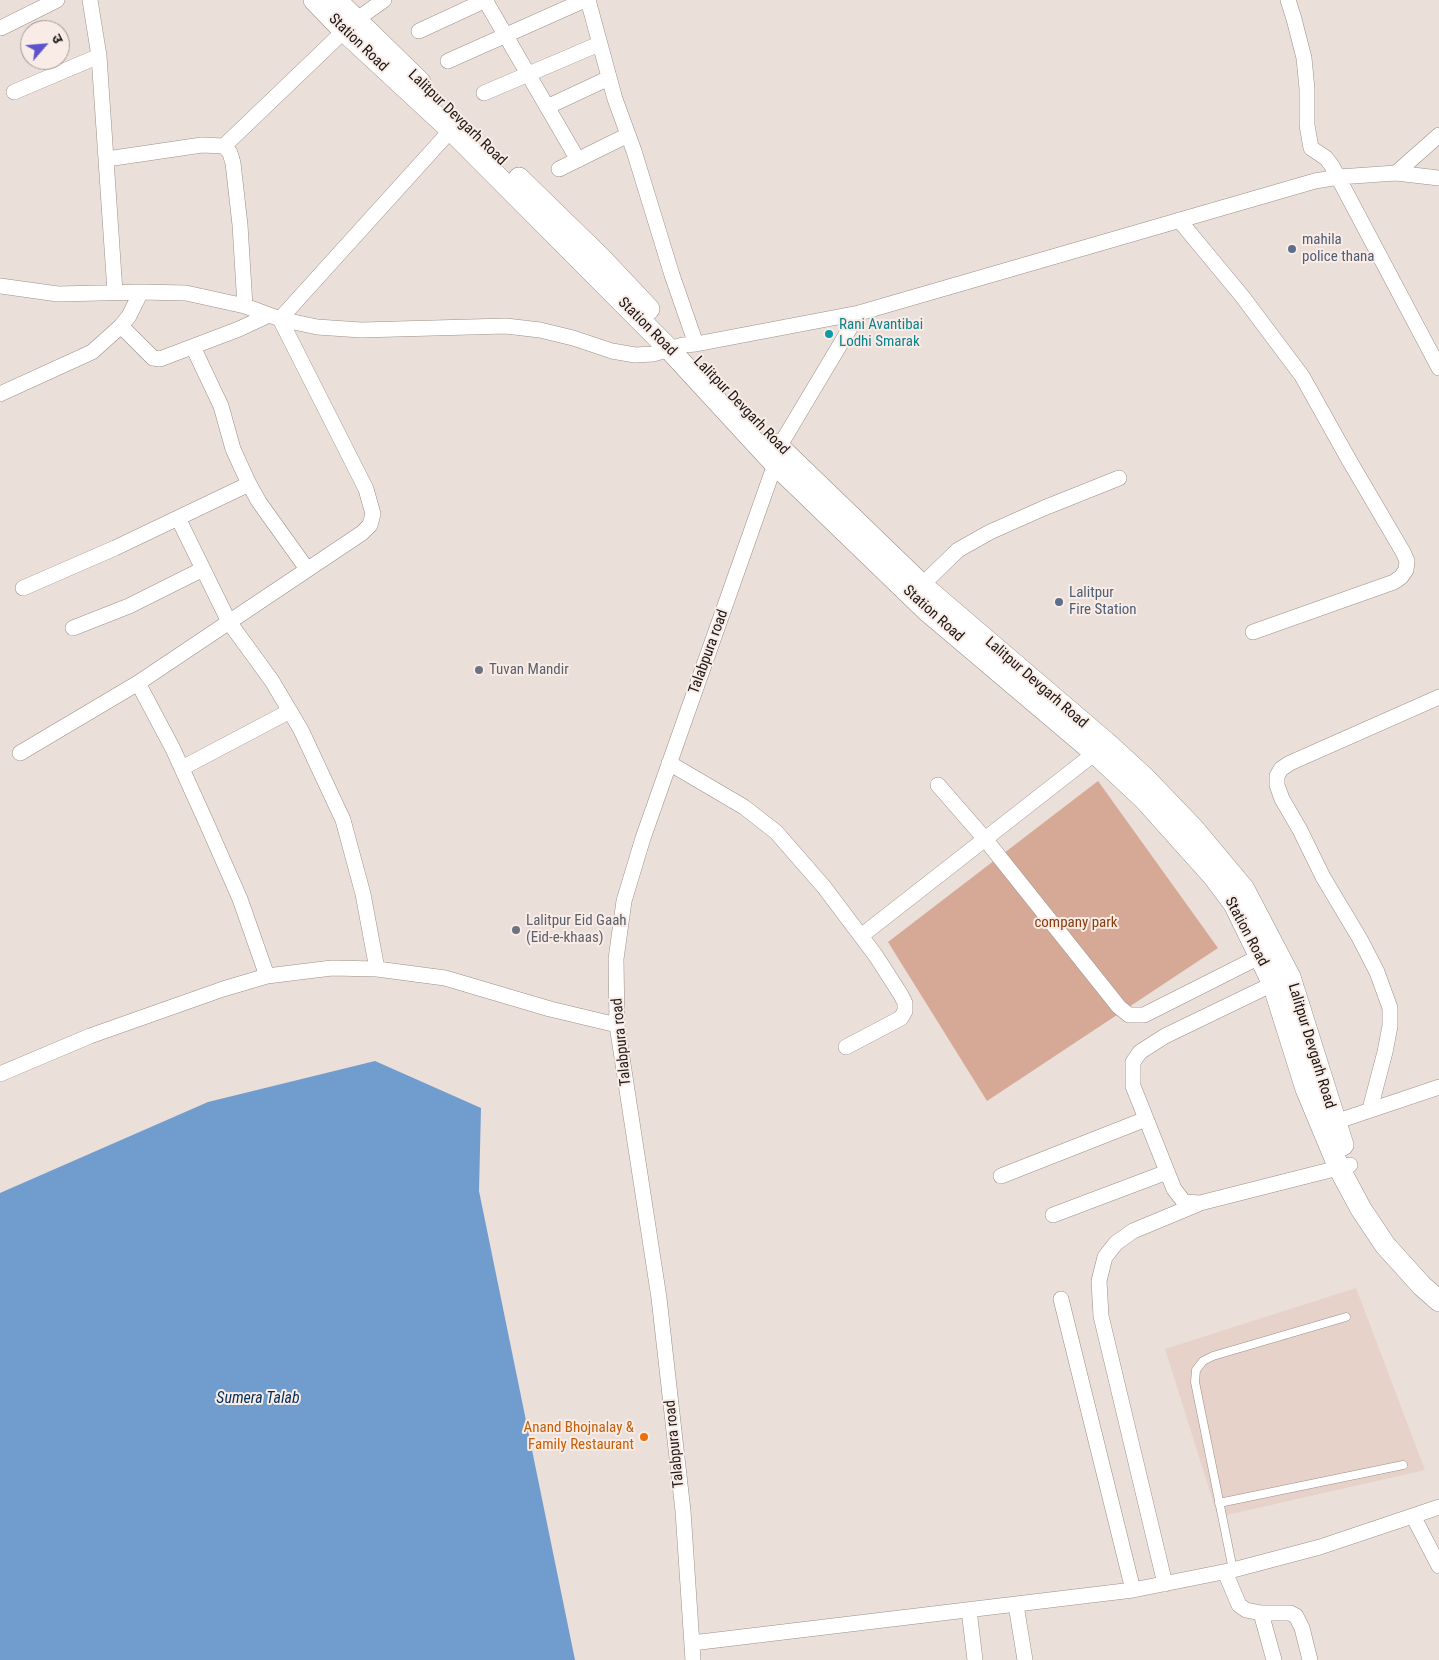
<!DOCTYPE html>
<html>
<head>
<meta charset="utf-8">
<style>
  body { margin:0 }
  #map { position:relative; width:1439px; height:1660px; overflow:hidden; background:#ebdfd9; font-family:"Roboto Condensed","Noto Sans Devanagari",sans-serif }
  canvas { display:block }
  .north { position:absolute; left:20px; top:20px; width:50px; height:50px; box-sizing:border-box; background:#f9ece6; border:1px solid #a19793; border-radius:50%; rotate:63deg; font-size:14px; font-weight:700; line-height:20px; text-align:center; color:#1c1816 }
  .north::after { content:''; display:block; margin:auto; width:18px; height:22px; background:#5e53cb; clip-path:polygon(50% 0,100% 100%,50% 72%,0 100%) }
</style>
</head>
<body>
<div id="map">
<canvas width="1439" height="1660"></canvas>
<div class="north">उ</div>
</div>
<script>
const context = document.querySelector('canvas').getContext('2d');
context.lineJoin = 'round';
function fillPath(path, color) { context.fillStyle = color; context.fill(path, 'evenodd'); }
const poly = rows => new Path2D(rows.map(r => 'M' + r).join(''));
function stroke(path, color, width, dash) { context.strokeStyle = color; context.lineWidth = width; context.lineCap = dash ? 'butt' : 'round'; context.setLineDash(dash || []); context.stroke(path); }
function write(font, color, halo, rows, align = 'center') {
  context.font = font + ' "Roboto Condensed",sans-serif'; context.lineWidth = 4; context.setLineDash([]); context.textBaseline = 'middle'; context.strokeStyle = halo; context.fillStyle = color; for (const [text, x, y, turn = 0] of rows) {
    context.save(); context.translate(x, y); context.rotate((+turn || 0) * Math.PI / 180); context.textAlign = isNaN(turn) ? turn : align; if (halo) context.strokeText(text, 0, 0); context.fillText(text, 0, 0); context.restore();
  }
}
const built = poly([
  [1356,1288,1425,1470,1218,1517,1165,1349]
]);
const green = poly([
  [1098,781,1218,948,987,1101,888,942]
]);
const water = poly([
  [375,1061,481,1108,479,1191,575,1660,0,1660,0,1193,208,1102]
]);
const service = poly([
  [1219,1503,1403,1465],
  [1233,1570,1195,1382,1196,1370,1203,1361,1213,1356,1346,1317]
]);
const minor = poly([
  [90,0,99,56,115,292],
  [485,0,578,160],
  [588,0,615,99,634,151,672,275,696,344],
  [1288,0,1294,19,1304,58,1307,89,1307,125,1311,148,1326,158,1332,166,1439,368],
  [356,20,384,0],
  [1,28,57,0],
  [419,31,486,0],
  [448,61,585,0],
  [14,92,99,56],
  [484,93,599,44],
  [547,107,609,78],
  [224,146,344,31],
  [107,159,202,145,224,146,230,153,233,163,240,225,245,306],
  [559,169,628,135],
  [1396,173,1439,135],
  [1179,220,1242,296,1302,376,1349,460,1403,552,1407,561,1406,570,1401,577,1394,582,1253,632],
  [0,286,58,294,141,292,186,293,245,306,280,319,317,327,361,330,506,326,540,330,573,338,612,351,635,355,653,354,683,345,696,344,859,313,1315,181,1339,177,1396,173,1439,178],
  [121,326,153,358,160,359,239,329,269,315],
  [193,347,221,406,233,449,249,484,259,502,307,569],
  [0,394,92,352,121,326,129,316,141,292],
  [178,518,229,622,272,681,301,730,343,820,363,894,377,969],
  [922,585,958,550,990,532,1044,508,1119,478],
  [23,588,115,548,249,484],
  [73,628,129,606,203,569],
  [138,683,173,749,207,824,240,899,267,976],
  [20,753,138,683,362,533,370,525,373,514,366,489,280,319,451,130],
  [669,763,744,807,776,832,824,887,876,956,901,995,905,1003,905,1011,901,1018,846,1047],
  [182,768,290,711],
  [938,785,985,839,1119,1007,1129,1015,1144,1015,1261,956],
  [861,936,1095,753],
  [1281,980,1165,1036,1140,1052,1133,1062,1133,1086,1174,1189,1184,1202,1200,1203,1350,1165],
  [0,1074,90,1036,223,989,267,976,332,968,377,969,445,978,550,1009,617,1025],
  [1370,1109,1385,1052,1390,1026,1390,1008,1377,972,1360,939,1323,877,1300,830,1282,799,1277,785,1277,776,1281,769,1290,763,1439,697],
  [1335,1122,1439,1087],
  [1001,1176,1146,1119],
  [1053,1215,1167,1172],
  [1061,1299,1133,1590],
  [1413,1516,1439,1566],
  [1225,1572,1239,1605,1246,1610,1261,1613,1290,1613,1296,1616,1302,1628,1310,1660],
  [1165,1584,1101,1316,1099,1281,1105,1257,1116,1243,1133,1231,1198,1204],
  [1016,1605,1025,1660],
  [969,1610,975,1660],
  [1261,1613,1274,1660],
  [692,1643,1133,1590,1233,1570,1320,1547,1439,1507],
  [693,1660,683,1511,659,1298,617,1025,616,959,624,901,643,838,775,464,779,447,859,313]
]);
const secondary = poly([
  [314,0,344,31,451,130,670,350,775,464,926,610,1095,753,1144,799,1213,876,1234,904,1273,984,1306,1089,1339,1168,1361,1209,1385,1245,1422,1286,1439,1301],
  [336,0,420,82],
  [519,178,601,258,649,309],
  [776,444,922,585,1108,744,1145,778,1193,828,1244,889,1290,977,1343,1145]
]);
const markers = [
  [1292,249,5,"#5c6f8a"],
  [829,334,5,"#0f9aa8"],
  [1059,602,5,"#5c6f8a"],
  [479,670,5,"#6b7280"],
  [516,930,5,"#6b7280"],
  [644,1437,5,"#e8710a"]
];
const streetNames = [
  ["Station Road",358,43,44],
  ["Lalitpur Devgarh Road",457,118,44],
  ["Station Road",647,327,45],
  ["Lalitpur Devgarh Road",741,406,46],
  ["Station Road",933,614,42],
  ["Talabpura road",709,652,-70],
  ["Lalitpur Devgarh Road",1036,683,41],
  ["Station Road",1246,932,62],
  ["Talabpura road",622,1042,-96],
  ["Lalitpur Devgarh Road",1311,1046,73],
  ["Talabpura road",675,1444,-96]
];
const serviceNames = [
  ["mahila",1302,240],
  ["police thana",1302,257],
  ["Lalitpur",1069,593],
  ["Fire Station",1069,610]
];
const cultureNames = [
  ["Rani Avantibai",839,325],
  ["Lodhi Smarak",839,342]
];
const worshipNames = [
  ["Tuvan Mandir",489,670],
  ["Lalitpur Eid Gaah",526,921],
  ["(Eid-e-khaas)",526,938]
];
const parkNames = [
  ["company park",1076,923]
];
const foodNames = [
  ["Anand Bhojnalay &",634,1428],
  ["Family Restaurant",634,1445]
];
const waterNames = [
  ["Sumera Talab",258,1399]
];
fillPath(built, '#e6d2c9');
fillPath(green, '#d5a995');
fillPath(water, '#719cce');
stroke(service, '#9b908a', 9);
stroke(minor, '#9b908a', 16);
stroke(secondary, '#9b908a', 22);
stroke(service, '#fff', 8);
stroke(minor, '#fff', 15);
stroke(secondary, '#fff', 21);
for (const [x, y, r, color] of markers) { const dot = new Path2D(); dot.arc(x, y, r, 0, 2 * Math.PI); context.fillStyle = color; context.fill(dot); stroke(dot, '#f9ece6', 2); }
write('15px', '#1c1816', '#f9ece6', streetNames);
write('15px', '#4e5e75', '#f9ece6', serviceNames, 'left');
write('15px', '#0d838f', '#f9ece6', cultureNames, 'left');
write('15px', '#5b616d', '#f9ece6', worshipNames, 'left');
write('15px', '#893d10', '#f9ece6', parkNames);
write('15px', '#c56008', '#f9ece6', foodNames, 'right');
write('italic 16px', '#002e5b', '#f9ece6', waterNames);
</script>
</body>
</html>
